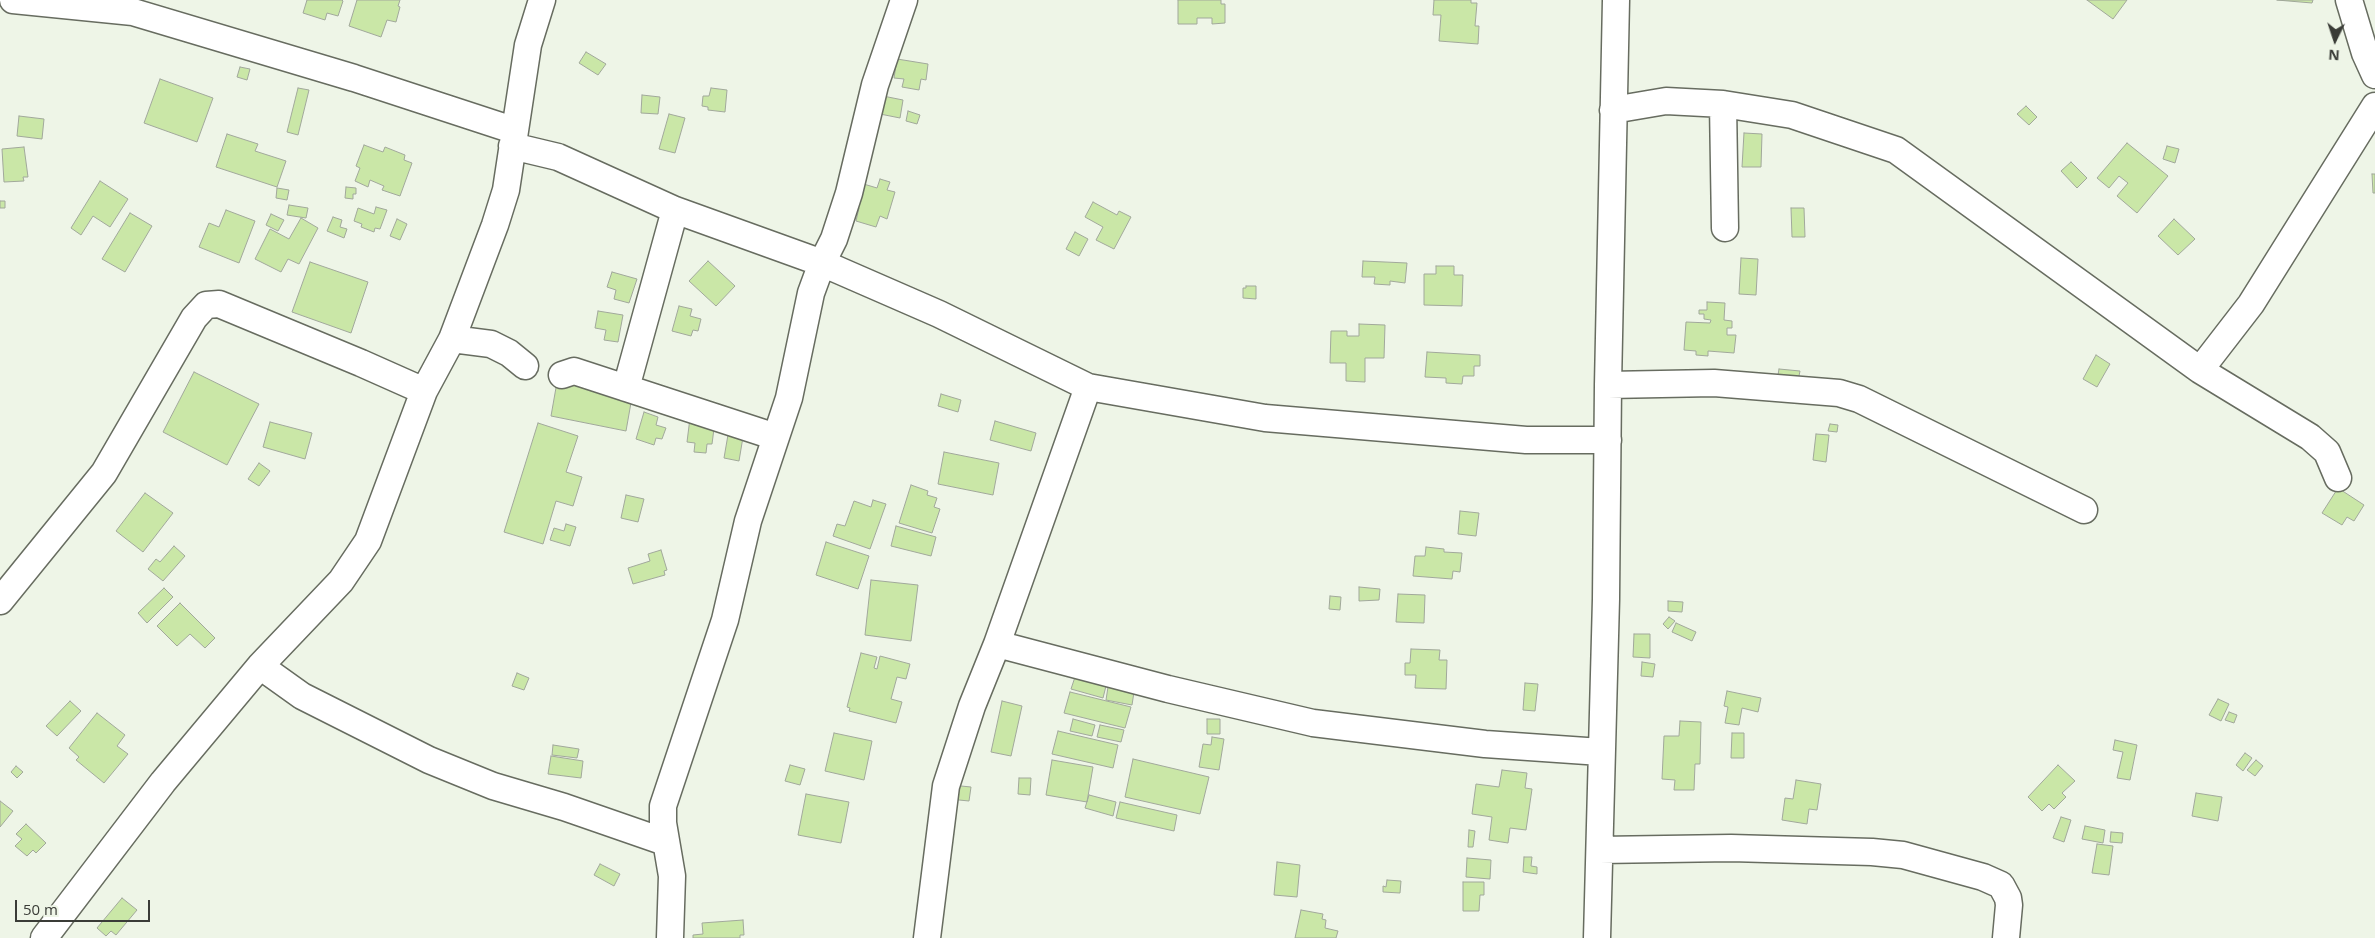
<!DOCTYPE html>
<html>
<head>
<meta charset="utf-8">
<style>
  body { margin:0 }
  #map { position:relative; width:2375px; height:938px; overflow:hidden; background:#eef5e7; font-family:"Open Sans",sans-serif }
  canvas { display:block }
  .north { position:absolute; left:2310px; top:15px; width:50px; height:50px; -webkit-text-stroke:4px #eef5e7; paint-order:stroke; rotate:184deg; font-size:14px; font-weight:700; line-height:20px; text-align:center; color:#3a3c37 }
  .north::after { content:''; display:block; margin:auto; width:18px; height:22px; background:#3a3c37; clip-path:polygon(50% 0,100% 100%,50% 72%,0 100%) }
  .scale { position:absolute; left:15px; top:900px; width:135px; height:22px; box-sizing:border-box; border:2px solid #3a3c37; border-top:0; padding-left:6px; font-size:15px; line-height:18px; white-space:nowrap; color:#3a3c37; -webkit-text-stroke:4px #eef5e7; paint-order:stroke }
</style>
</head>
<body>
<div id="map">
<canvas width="2375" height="938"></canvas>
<div class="north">N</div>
<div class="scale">50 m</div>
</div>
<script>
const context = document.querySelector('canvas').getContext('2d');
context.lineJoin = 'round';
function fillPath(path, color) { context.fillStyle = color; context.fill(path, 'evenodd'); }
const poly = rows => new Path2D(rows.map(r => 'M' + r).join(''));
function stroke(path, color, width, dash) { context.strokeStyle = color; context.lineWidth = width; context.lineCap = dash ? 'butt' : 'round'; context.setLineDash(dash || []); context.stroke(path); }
const building = poly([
  [307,0,342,0,343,1,338,16,327,13,325,20,303,13,307,0],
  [357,0,400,0,398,6,400,7,396,22,387,20,381,37,349,26,357,0],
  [1178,0,1221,0,1221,4,1225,4,1225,23,1212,24,1212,18,1197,18,1197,24,1178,24,1178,0],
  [1434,0,1471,0,1471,3,1477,3,1475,26,1479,26,1478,44,1439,41,1441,15,1433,15,1434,0],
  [2087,0,2127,0,2113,19,2087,0],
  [2277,0,2313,0,2312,3,2277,0],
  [586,52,606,64,598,75,579,63,586,52],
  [897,59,928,64,926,80,921,79,919,90,902,87,904,79,894,78,897,59],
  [240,67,250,69,247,80,237,77,240,67],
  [160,79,213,98,197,142,144,123,160,79],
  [298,88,309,90,298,135,287,132,298,88],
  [711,88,727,90,725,112,708,110,708,107,702,106,703,96,709,96,711,88],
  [642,95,660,97,658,114,641,113,642,95],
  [878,95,903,100,900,118,875,113,878,95],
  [2026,106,2037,117,2029,125,2017,114,2026,106],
  [908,111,920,115,917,124,906,121,908,111],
  [669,114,685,118,675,153,659,149,669,114],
  [19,116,44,119,42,139,17,136,19,116],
  [1744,133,1762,134,1761,167,1742,167,1744,133],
  [227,134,258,144,255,151,286,161,277,187,216,167,227,134],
  [2127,143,2168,176,2137,213,2117,196,2128,183,2119,176,2109,188,2097,178,2127,143],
  [364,145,383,152,385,147,405,155,404,160,412,163,400,196,382,190,384,186,370,180,368,187,355,181,360,168,356,166,364,145],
  [2167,146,2179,149,2175,163,2163,159,2167,146],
  [24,147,28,177,23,177,24,181,4,182,2,149,24,147],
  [2071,162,2087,178,2077,188,2061,171,2071,162],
  [2372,174,2375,174,2375,193,2373,193,2372,174],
  [880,179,890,182,887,190,895,192,887,219,880,216,876,227,856,221,859,208,850,205,857,182,877,188,880,179],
  [100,181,128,199,110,227,93,216,81,235,71,228,100,181],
  [346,187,356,188,356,194,353,194,353,199,345,198,346,187],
  [277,188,289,190,287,200,276,198,277,188],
  [0,201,5,201,5,208,0,208,0,201],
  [1093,202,1117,215,1119,211,1131,217,1114,249,1096,240,1103,227,1085,217,1093,202],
  [289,205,308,208,306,218,287,215,289,205],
  [376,207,387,210,380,229,375,228,374,232,361,227,362,224,354,221,358,208,374,214,376,207],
  [1791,208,1804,208,1805,237,1792,237,1791,208],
  [226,210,255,221,239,263,199,247,209,223,219,227,226,210],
  [130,213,152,226,125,272,102,259,130,213],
  [271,214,284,220,278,231,266,225,271,214],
  [333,217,342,220,340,227,347,229,344,238,327,231,333,217],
  [301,218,318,228,299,264,288,259,281,272,255,259,270,229,289,239,301,218],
  [397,219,407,224,400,240,390,236,397,219],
  [2174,219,2195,239,2178,255,2158,236,2174,219],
  [1075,232,1088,239,1079,256,1066,249,1075,232],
  [1741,258,1758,259,1756,295,1739,294,1741,258],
  [708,261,735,286,716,306,689,281,708,261],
  [1363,261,1407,263,1405,283,1390,281,1390,285,1374,284,1375,277,1362,277,1363,261],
  [310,262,368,282,351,333,292,312,310,262],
  [1436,266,1454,266,1454,275,1463,275,1462,306,1424,305,1424,274,1436,274,1436,266],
  [612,272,637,279,629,303,614,299,616,290,607,287,612,272],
  [1246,286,1256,286,1256,299,1243,298,1243,288,1246,288,1246,286],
  [1707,302,1725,303,1724,320,1732,321,1732,328,1727,328,1727,335,1736,335,1734,353,1708,351,1708,356,1696,355,1696,351,1684,350,1686,322,1710,323,1711,320,1704,319,1704,314,1699,314,1699,310,1707,310,1707,302],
  [679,306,692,309,690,316,701,319,698,331,693,330,691,336,672,331,679,306],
  [598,311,623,315,618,342,604,340,606,330,595,328,598,311],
  [1359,324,1385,325,1384,358,1365,358,1365,382,1346,381,1346,363,1330,363,1331,331,1347,331,1347,336,1359,336,1359,324],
  [1427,352,1480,355,1480,366,1474,366,1474,376,1463,376,1462,384,1446,383,1446,378,1425,377,1427,352],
  [2096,355,2110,364,2097,387,2083,379,2096,355],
  [1779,369,1800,371,1798,381,1778,375,1779,369],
  [194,372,259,404,227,465,163,432,194,372],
  [557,382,632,397,626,431,551,416,557,382],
  [941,394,961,400,958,412,938,406,941,394],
  [644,412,658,417,656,425,666,428,662,439,656,438,654,445,636,439,644,412],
  [690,418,715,421,712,444,707,444,706,453,694,452,695,443,687,442,690,418],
  [995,421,1036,433,1031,451,990,440,995,421],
  [270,422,312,433,305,459,263,447,270,422],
  [538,423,578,436,566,472,582,477,573,506,556,501,543,544,504,532,538,423],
  [1830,424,1838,425,1837,432,1828,431,1830,424],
  [729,429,744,431,739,461,724,458,729,429],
  [1816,434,1829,435,1826,462,1813,460,1816,434],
  [944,452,999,463,993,495,938,484,944,452],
  [259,463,270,471,259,486,248,479,259,463],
  [911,485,928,491,927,495,937,498,934,507,940,509,932,533,899,523,911,485],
  [2338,488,2364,505,2354,521,2347,517,2342,525,2322,513,2338,488],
  [145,493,173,513,143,552,116,531,145,493],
  [626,495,644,499,638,522,621,518,626,495],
  [873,500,886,504,870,549,833,536,837,524,845,526,854,501,871,507,873,500],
  [1460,511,1479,513,1476,536,1458,534,1460,511],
  [566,524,576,527,570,546,550,540,554,528,564,531,566,524],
  [896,526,936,537,931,556,891,546,896,526],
  [826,542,869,556,858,589,816,575,826,542],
  [174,546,185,556,163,581,148,569,156,559,160,562,174,546],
  [1426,547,1444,549,1444,552,1462,553,1460,572,1453,571,1452,579,1413,576,1415,556,1425,556,1426,547],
  [661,550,667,570,664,571,665,575,633,584,628,568,650,561,648,554,661,550],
  [871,580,918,585,911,641,865,635,871,580],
  [1359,587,1380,589,1379,600,1359,601,1359,587],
  [164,588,173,597,147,623,138,613,164,588],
  [1398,594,1425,595,1424,623,1396,622,1398,594],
  [1330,596,1341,597,1340,610,1329,609,1330,596],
  [1668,601,1683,602,1682,612,1668,611,1668,601],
  [180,603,215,638,205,648,190,634,177,646,157,626,180,603],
  [1669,617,1675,621,1668,629,1663,624,1669,617],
  [1676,623,1696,632,1692,641,1672,632,1676,623],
  [1634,634,1650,634,1650,658,1633,657,1634,634],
  [1411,649,1440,650,1439,660,1447,660,1446,689,1415,688,1416,675,1405,675,1405,663,1410,663,1411,649],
  [861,653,877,657,874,668,877,669,880,656,910,664,906,679,897,677,891,699,902,702,896,723,849,711,850,708,847,707,861,653],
  [1642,662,1655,664,1653,677,1641,676,1642,662],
  [517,673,529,678,524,690,512,686,517,673],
  [1075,677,1106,686,1103,698,1071,689,1075,677],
  [1525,683,1538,684,1535,711,1523,710,1525,683],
  [1108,687,1134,692,1132,705,1106,700,1108,687],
  [1727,691,1761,698,1758,712,1742,708,1739,725,1725,723,1728,707,1724,706,1727,691],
  [1070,692,1131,707,1125,728,1064,713,1070,692],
  [2218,699,2229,704,2221,721,2209,715,2218,699],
  [70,701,81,711,57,736,46,726,70,701],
  [1002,701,1022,706,1011,756,991,752,1002,701],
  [2229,712,2237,715,2234,723,2225,720,2229,712],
  [97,713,125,735,117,746,128,754,104,783,76,760,79,757,69,748,97,713],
  [1073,719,1095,725,1092,736,1070,731,1073,719],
  [1207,719,1220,719,1220,734,1207,734,1207,719],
  [1680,721,1701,722,1700,764,1695,764,1694,790,1674,790,1675,780,1662,779,1664,736,1679,736,1680,721],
  [1100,725,1124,730,1121,742,1097,737,1100,725],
  [1058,731,1118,745,1113,768,1052,754,1058,731],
  [834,733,872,741,864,780,825,771,834,733],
  [1732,733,1744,733,1744,758,1731,758,1732,733],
  [1212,737,1224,739,1219,770,1199,767,1203,744,1211,745,1212,737],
  [2115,740,2137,745,2130,780,2117,778,2123,752,2113,750,2115,740],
  [553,745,579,749,577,758,552,755,553,745],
  [2245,753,2252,758,2243,771,2236,765,2245,753],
  [551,756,583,761,581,778,548,774,551,756],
  [1133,759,1209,777,1200,814,1125,797,1133,759],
  [1052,760,1093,767,1087,802,1046,795,1052,760],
  [2256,760,2263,766,2255,776,2247,770,2256,760],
  [790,765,805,769,800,785,785,781,790,765],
  [2058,765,2075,781,2062,793,2066,797,2054,809,2049,804,2042,811,2028,797,2058,765],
  [16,766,23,772,17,778,11,772,16,766],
  [1502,770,1527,773,1525,788,1532,789,1526,830,1510,828,1508,843,1489,840,1492,817,1472,814,1476,784,1499,787,1502,770],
  [1019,778,1031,778,1030,795,1018,794,1019,778],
  [1796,780,1821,784,1817,810,1809,809,1807,824,1782,820,1785,798,1793,799,1796,780],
  [951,785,971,787,969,801,949,799,951,785],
  [2196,793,2222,797,2218,821,2192,816,2196,793],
  [806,794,849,802,841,843,798,835,806,794],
  [1089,795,1116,802,1113,816,1085,808,1089,795],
  [0,801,13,811,0,827,0,801],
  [1120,802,1177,815,1174,831,1116,818,1120,802],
  [2061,817,2071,820,2064,842,2053,838,2061,817],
  [26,824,46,843,36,853,33,850,27,856,15,846,22,839,16,834,26,824],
  [2085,826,2105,830,2103,843,2082,839,2085,826],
  [1469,830,1475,831,1473,847,1468,847,1469,830],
  [2111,832,2123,833,2122,843,2110,842,2111,832],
  [2097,844,2113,846,2109,875,2092,873,2097,844],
  [1524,857,1532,857,1531,866,1537,867,1537,874,1523,872,1524,857],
  [1467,858,1491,860,1490,879,1466,877,1467,858],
  [1277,862,1300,865,1297,897,1274,895,1277,862],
  [600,864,620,874,614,886,594,875,600,864],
  [1387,880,1401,881,1400,893,1383,892,1383,886,1386,887,1387,880],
  [1463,882,1484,882,1484,895,1480,895,1479,911,1463,911,1463,882],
  [122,898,137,910,116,935,111,931,106,936,97,928,122,898],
  [1301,910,1323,914,1322,919,1326,920,1325,928,1338,931,1336,938,1295,938,1301,910],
  [743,920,744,935,740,935,740,938,693,938,693,935,703,934,702,923,743,920]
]);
const minor = poly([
  [13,0,133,12,354,78,513,130],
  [2349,0,2365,53,2375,75],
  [1723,104,1725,228],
  [1613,110,1666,101,1723,104,1792,115,1896,150,2200,370,2310,437,2327,452,2338,478],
  [512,146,558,157,675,210,822,263,939,314,1088,387,1265,418,1526,440,1608,440],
  [452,339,491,344,509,353,525,366],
  [2200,370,2251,304,2375,106],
  [562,375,574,371,776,437],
  [1608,385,1714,383,1839,393,1859,399,2084,510],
  [626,388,675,210],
  [0,601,104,473,194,318,206,305,219,304,361,363,424,391],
  [997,644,1168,689,1313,723,1485,744,1601,752],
  [260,666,302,696,429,760,493,786,564,807,665,842],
  [1600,850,1731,848,1872,852,1903,855,1983,877,2001,885,2008,898,2009,905,2006,938],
  [44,938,163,782,260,666,341,581,368,541,424,391,452,339,495,225,506,190,528,45,542,0],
  [670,938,672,876,663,823,663,806,725,620,748,521,789,398,811,293,822,263,834,239,849,193,875,85,904,0],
  [927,938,946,786,972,706,997,644,1088,387],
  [1597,938,1606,599,1608,385,1616,0]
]);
fillPath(building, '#cae7a7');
stroke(building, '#a1a89b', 1);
stroke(minor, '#676c60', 29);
stroke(minor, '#fff', 26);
</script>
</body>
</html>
